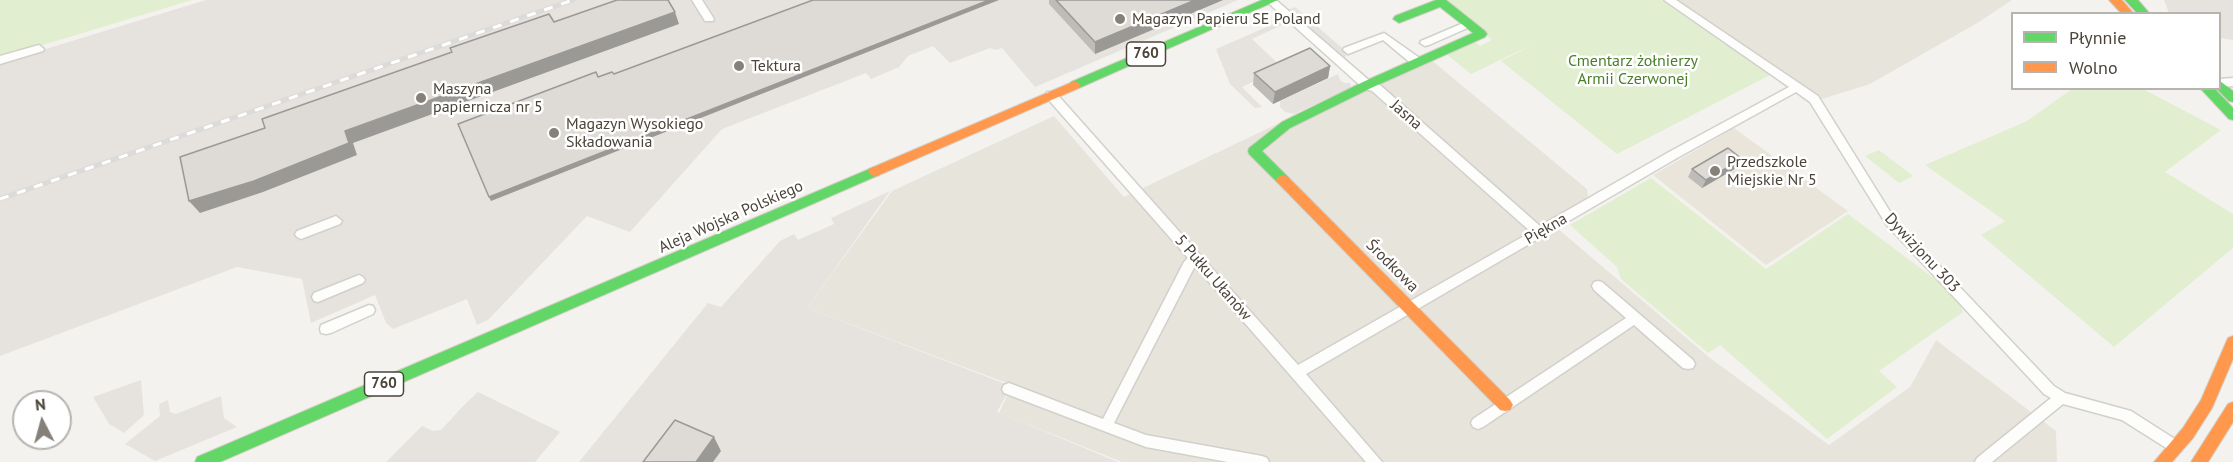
<!DOCTYPE html>
<html>
<head>
<meta charset="utf-8">
<style>
  body { margin:0 }
  #map { position:relative; width:2233px; height:462px; overflow:hidden; background:#f4f2ee; font-family:"PT Sans",sans-serif }
  canvas { display:block }
  .legend { position:absolute; left:2011px; top:12px; width:210px; height:78px; box-sizing:border-box; background:#fff; border:2px solid #b7b4b0; margin:0; padding:8px 10px; list-style:none; font-size:18px; color:#4b4439 }
  .legend li { display:flex; align-items:center; gap:12px; height:30px }
  .legend b { width:30px; border:2px solid #b7b4b0 }
  .north { position:absolute; left:12px; top:390px; width:60px; height:60px; box-sizing:border-box; background:#fff; border:2px solid #b7b4b0; border-radius:50%; rotate:354deg; font-size:16px; font-weight:700; line-height:24px; text-align:center; color:#4b4439 }
  .north::after { content:''; display:block; margin:auto; width:21px; height:27px; background:#868178; clip-path:polygon(50% 0,100% 100%,50% 72%,0 100%) }
</style>
</head>
<body>
<div id="map">
<canvas width="2233" height="462"></canvas>
<ul class="legend">
<li><b style="height:8px;background:#63d668"></b>Płynnie</li>
<li><b style="height:8px;background:#ff974d"></b>Wolno</li>
</ul>
<div class="north">N</div>
</div>
<script>
const context = document.querySelector('canvas').getContext('2d');
context.lineJoin = 'round';
function fillPath(path, color) { context.fillStyle = color; context.fill(path, 'evenodd'); }
const poly = rows => new Path2D(rows.map(r => 'M' + r).join(''));
function stroke(path, color, width, dash) { context.strokeStyle = color; context.lineWidth = width; context.lineCap = dash ? 'butt' : 'round'; context.setLineDash(dash || []); context.stroke(path); }
function write(font, color, halo, rows, align = 'center') {
  context.font = font + ' "PT Sans",sans-serif'; context.lineWidth = 5; context.setLineDash([]); context.textBaseline = 'middle'; context.strokeStyle = halo; context.fillStyle = color; for (const [text, x, y, turn = 0] of rows) {
    context.save(); context.translate(x, y); context.rotate((+turn || 0) * Math.PI / 180); context.textAlign = isNaN(turn) ? turn : align; if (halo) context.strokeText(text, 0, 0); context.fillText(text, 0, 0); context.restore();
  }
}
const residential = poly([
  [1675,0,2012,0,1979,22,1870,84,1822,99],
  [1424,54,1587,189,1588,199,1550,222,1710,358,1829,445,1910,387,1936,340,2056,431,2057,462,1122,462,999,413,1012,385,807,308,892,191,1054,116,1124,197]
]);
const industrial = poly([
  [206,0,1238,0,1035,87,1002,48,996,50,990,48,950,63,933,46,908,56,899,67,871,79,866,73,722,129,630,232,587,216,488,320,477,325,467,299,393,329,386,323,375,295,311,323,302,279,237,267,0,356,0,63],
  [890,191,807,308,1011,386,997,412,1118,462,579,462,708,303,721,307,780,241,794,234,798,240,834,224,831,218]
]);
const education = poly([
  [1734,128,1848,211,1766,265,1653,175]
]);
const green = poly([
  [0,0,192,0,0,58],
  [1443,0,1661,0,1770,75,1617,154,1501,61,1540,41,1471,74,1445,53,1473,40,1480,46,1492,40],
  [2072,89,2143,89,2221,130,2165,172,2233,214,2233,248,2114,347,1981,235,2005,221,1925,165,2027,121],
  [1879,150,1913,176,1899,183,1865,156],
  [1651,178,1766,269,1848,214,1955,294,1963,312,1879,371,1897,387,1827,439,1720,345,1708,353,1621,279,1617,267,1570,225]
]);
const parking = poly([
  [2164,0,2233,0,2233,40,2220,38,2220,14,2169,13],
  [1295,7,1348,53,1343,61,1285,11],
  [1278,22,1282,25,1252,39,1283,68,1242,87,1262,107,1255,108,1230,84,1216,49],
  [1338,74,1340,80,1344,83,1351,83,1350,88,1294,114,1285,112,1280,107,1280,101],
  [141,380,144,415,124,433,109,424,93,397],
  [478,392,560,432,535,462,386,462,422,426,433,431,441,430,466,403],
  [221,396,224,418,237,427,155,461,125,444,160,416,159,404,168,400,170,412,176,414]
]);
const street = poly([
  [692,0,702,0,714,19,713,21,705,21,692,0],
  [1265,0,1276,0,1371,82,1380,85,1540,226,1669,152,1789,87,1664,0,1676,0,1818,96,1894,218,2054,386,2065,393,2131,411,2181,443,2183,447,2181,451,2176,453,2171,451,2122,420,2063,404,1992,462,1975,462,1977,458,2051,398,2044,394,1886,224,1810,102,1796,92,1677,158,1306,374,1382,462,1366,462,1195,266,1114,423,1146,435,1262,456,1267,458,1269,462,1228,462,1146,447,1004,393,1002,389,1004,385,1009,383,1103,419,1184,262,1188,258,1047,98,1046,95,1047,92,1055,92,1298,365,1531,232,1372,91,1363,88,1265,0],
  [1468,21,1473,24,1472,26,1429,45,1425,46,1420,43,1421,41,1468,21],
  [1384,33,1421,59,1422,62,1421,65,1413,65,1383,40,1348,54,1343,50,1344,48,1384,33],
  [39,45,44,49,43,51,0,64,0,56,39,45],
  [2233,78,2233,86,2220,87,2220,79,2233,78],
  [336,216,342,221,340,224,301,239,297,237,295,234,297,231,336,216],
  [359,275,363,277,365,280,363,283,318,302,314,301,312,297,314,293,359,275],
  [1598,281,1602,282,1693,360,1695,364,1693,368,1688,369,1683,368,1634,325,1483,427,1478,429,1473,427,1471,423,1473,419,1626,318,1594,290,1592,286,1594,282,1598,281],
  [369,305,373,306,375,310,373,314,331,333,326,334,321,333,320,329,321,325,369,305]
]);
const fast = poly([
  [1262,0,1278,0,1079,88,1071,88,1069,85,1071,82,1262,0],
  [1436,0,1446,0,1485,31,1487,34,1485,37,1371,88,1290,128,1262,151,1288,177,1290,180,1288,183,1278,183,1249,154,1248,151,1249,148,1282,122,1363,82,1473,33,1440,7,1399,23,1393,19,1395,16,1436,0],
  [2125,0,2138,0,2150,14,2138,14,2125,0],
  [2220,81,2233,91,2233,102,2229,101,2216,88,2220,88,2220,81],
  [2200,88,2214,88,2233,108,2233,120,2229,119,2200,88],
  [874,167,879,169,880,172,879,175,220,462,195,462,197,457,874,167]
]);
const slow = poly([
  [2109,0,2122,0,2134,14,2122,14,2109,0],
  [1075,81,1081,85,1079,88,879,175,874,177,868,172,869,169,1075,81],
  [1283,175,1288,177,1510,400,1513,405,1510,410,1505,411,1500,410,1278,183,1276,180,1278,177,1283,175],
  [2233,336,2233,359,2212,408,2193,438,2172,462,2154,462,2183,428,2201,400,2228,338,2233,336],
  [2233,402,2233,422,2208,462,2191,462,2228,404,2233,402]
]);
const rail = poly([
  [0,199,573,0]
]);
const wall = poly([
  [1049,0,1223,0,1095,54,1049,4],
  [1330,66,1328,78,1273,104,1253,85,1254,73],
  [1742,159,1738,167,1702,188,1688,177,1692,169]
]);
const shadedWall = poly([
  [989,0,999,0,491,201,489,197],
  [1195,0,1223,0,1095,54,1095,42],
  [675,12,679,24,353,143,357,155,263,192,200,213,189,201,345,131],
  [1330,66,1328,78,1273,104,1275,92],
  [1742,159,1738,167,1702,188,1706,180],
  [714,437,721,451,713,462,696,462]
]);
const building = poly([
  [617,0,668,0,675,12,345,131,349,143,254,181,189,201,180,157,265,128,262,119,452,52,450,48,549,14,554,22,617,0],
  [813,0,989,0,489,197,458,124,596,72,598,77,612,72,614,74,813,0],
  [1056,0,1195,0,1095,42,1056,0],
  [1310,48,1330,66,1275,92,1254,73,1310,48],
  [1728,148,1742,159,1706,180,1692,169,1728,148],
  [675,420,714,437,696,462,643,462,675,420]
]);
const markers = [
  [1120,19,6,"#868178"],
  [739,66,6,"#868178"],
  [421,98,6,"#868178"],
  [554,133,6,"#868178"],
  [1715,171,6,"#868178"]
];
const shields = [
  [1146,54,39],
  [384,384,39]
];
const shieldNames = [
  ["760",1146,54],
  ["760",384,384]
];
const poiNames = [
  ["Magazyn Papieru SE Poland",1132,19],
  ["Tektura",751,66],
  ["Maszyna",433,89],
  ["papiernicza nr 5",433,107],
  ["Magazyn Wysokiego",566,124],
  ["Składowania",566,142],
  ["Przedszkole",1727,162],
  ["Miejskie Nr 5",1727,180]
];
const parkNames = [
  ["Cmentarz żołnierzy",1633,61],
  ["Armii Czerwonej",1633,79]
];
const streetNames = [
  ["Jasna",1406,115,41],
  ["Aleja Wojska Polskiego",731,217,-24],
  ["Piękna",1546,229,-30],
  ["Dywizjonu 303",1922,253,47],
  ["Środkowa",1392,266,45],
  ["5 Pułku Ułanów",1213,278,49]
];
fillPath(residential, '#e7e4dc');
fillPath(industrial, '#e6e2de');
fillPath(education, '#eae5da');
fillPath(green, '#e1eecf');
fillPath(parking, '#e6e3df');
stroke(street, '#d2d0cb', 3);
stroke(fast, '#d3cfc5', 2);
stroke(slow, '#d3cfc5', 2);
fillPath(street, '#fdfdfc');
fillPath(fast, '#63d668');
fillPath(slow, '#ff974d');
stroke(rail, '#dbdbda', 5);
stroke(rail, '#fff', 3, [9]);
fillPath(wall, '#bfbcb8');
fillPath(shadedWall, '#9b9996');
fillPath(building, '#dedbd6');
stroke(building, '#9b9996', 1.5);
for (const [x, y, r, color] of markers) { const dot = new Path2D(); dot.arc(x, y, r, 0, 2 * Math.PI); context.fillStyle = color; context.fill(dot); stroke(dot, '#fff', 2); }
for (const [x, y, w] of shields) { const box = new Path2D(); box.roundRect(x - w / 2, y - 12, w, 24, 4.5); context.fillStyle = '#fff'; context.fill(box); stroke(box, '#4b4439', 1.5); }
write('bold 15px', '#4b4439', null, shieldNames);
write('16px', '#4b4439', '#fff', poiNames, 'left');
write('16px', '#4a7f2a', '#fff', parkNames);
write('16px', '#4b4439', '#fff', streetNames);
</script>
</body>
</html>
